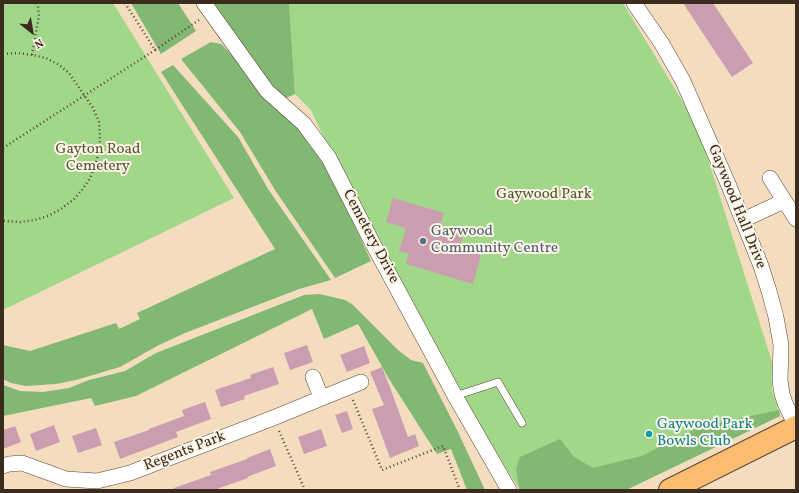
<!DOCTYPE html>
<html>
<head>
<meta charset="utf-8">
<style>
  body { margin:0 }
  #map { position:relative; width:799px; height:493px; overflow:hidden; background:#f4ddbe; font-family:Vollkorn,serif }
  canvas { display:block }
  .frame { position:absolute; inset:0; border:4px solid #3b2a1e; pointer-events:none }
  .north { position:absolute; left:12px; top:12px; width:40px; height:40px; -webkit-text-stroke:3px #fcf5e5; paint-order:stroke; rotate:149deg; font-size:11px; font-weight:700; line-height:16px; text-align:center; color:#3b2a1e }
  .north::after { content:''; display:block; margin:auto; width:14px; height:18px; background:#3b2a1e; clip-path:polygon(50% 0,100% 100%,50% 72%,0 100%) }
</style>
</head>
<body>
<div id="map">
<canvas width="799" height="493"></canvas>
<div class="frame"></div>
<div class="north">N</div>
</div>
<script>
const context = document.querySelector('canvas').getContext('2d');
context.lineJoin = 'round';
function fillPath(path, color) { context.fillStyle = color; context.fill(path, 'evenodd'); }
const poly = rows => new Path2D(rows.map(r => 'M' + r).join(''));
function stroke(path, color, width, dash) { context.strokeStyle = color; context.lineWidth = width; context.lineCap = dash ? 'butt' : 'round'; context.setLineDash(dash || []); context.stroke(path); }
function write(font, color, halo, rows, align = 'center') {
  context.font = font + ' Vollkorn,serif'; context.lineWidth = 4; context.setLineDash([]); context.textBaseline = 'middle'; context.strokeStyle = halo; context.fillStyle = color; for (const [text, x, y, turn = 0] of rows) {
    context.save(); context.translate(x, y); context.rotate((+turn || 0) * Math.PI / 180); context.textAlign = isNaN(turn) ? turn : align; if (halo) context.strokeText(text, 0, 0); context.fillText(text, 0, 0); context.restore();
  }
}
const green = poly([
  [3,3,113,3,234,198,3,310],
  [289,3,623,3,698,127,772,362,772,390,780,416,626,490,520,490,464,403,378,236,360,206,334,160,311,110,295,94]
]);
const forest = poly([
  [131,3,178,3,196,31,161,54],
  [211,3,289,3,295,94,284,99,271,89],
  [211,42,221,44,230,53,263,94,298,125,325,160,371,261,335,278,275,190,240,132,181,59],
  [173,65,238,137,268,189,331,280,299,289,185,333,157,346,120,367,76,380,56,384,26,386,11,383,3,379,3,345,30,351,116,323,119,329,140,319,137,313,275,249,161,72],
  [320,294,345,300,352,304,398,350,411,360,423,363,458,432,485,490,467,490,451,449,437,454,389,379,358,324,324,339,312,309,136,396,95,406,91,398,3,416,3,385,20,391,43,392,69,388,89,380,125,371,156,353,304,295],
  [779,410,780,416,626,490,520,490,519,487,516,469,520,457,560,439,574,457,593,468,642,456,699,427]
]);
const building = poly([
  [683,3,713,3,753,63,732,77,708,41],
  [393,198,444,213,439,229,463,236,459,248,481,255,473,284,406,264,409,254,399,251,406,228,386,222],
  [307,345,313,362,290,370,284,353],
  [364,346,370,363,347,372,340,355],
  [273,367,279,384,244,396,245,399,221,407,215,390,251,378,250,375],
  [382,367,391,390,408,437,415,434,419,446,390,458,372,409,384,405,370,372],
  [205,402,211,419,176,432,178,437,120,459,114,442,149,430,149,429,184,416,182,410],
  [347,411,353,429,342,433,335,415],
  [54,425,60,442,36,451,30,434],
  [15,426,21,442,3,449,3,430],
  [96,428,102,445,78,453,72,436],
  [321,429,327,446,304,454,298,437],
  [270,449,276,466,247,477,248,478,214,490,174,490,174,488,211,475,210,472,247,459,247,458]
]);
const path = poly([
  [125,3,155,50,199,20],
  [3,54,18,53,32,55,46,58,59,65,69,73,93,108,99,122,100,136,99,150,96,164,90,178,82,190,73,200,61,209,48,216,35,220,20,222,3,221],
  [32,55,39,16,38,6,36,3],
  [3,148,155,50],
  [353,400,382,470,443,446,460,490],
  [279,431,305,490]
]);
const service = poly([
  [455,396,498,382,522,423]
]);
const minor = poly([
  [204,3,267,91,304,124,329,158,373,244,455,396,509,490],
  [634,3,662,44,683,81,729,186,761,266,769,291,776,317,781,345,780,380,782,394,785,403,796,426],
  [770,178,796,219],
  [743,220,784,201],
  [313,377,321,397],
  [3,466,9,464,22,463,66,479,97,481,130,473,273,418,361,382]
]);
const primary = poly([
  [670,490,796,427]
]);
const markers = [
  [423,241,4,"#5c6f8a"],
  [649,434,4,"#0f9aa8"]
];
const parkNames = [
  ["Gayton Road",98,150],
  ["Cemetery",98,167],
  ["Gaywood Park",544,195]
];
const streetNames = [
  ["Gaywood Hall Drive",736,207,68],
  ["Cemetery Drive",370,237,62],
  ["Regents Park",185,452,-21]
];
const serviceNames = [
  ["Gaywood",431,232],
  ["Community Centre",431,249]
];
const cultureNames = [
  ["Gaywood Park",657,425],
  ["Bowls Club",657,442]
];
fillPath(green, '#a1d788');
fillPath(forest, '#80b874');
fillPath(building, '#cb9db1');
stroke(service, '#574536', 8);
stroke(minor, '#574536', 16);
stroke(primary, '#574536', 24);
stroke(path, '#574536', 2.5, [1, 3]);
stroke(service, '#fff', 7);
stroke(minor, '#fff', 15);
stroke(primary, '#fdbc70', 22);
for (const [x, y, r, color] of markers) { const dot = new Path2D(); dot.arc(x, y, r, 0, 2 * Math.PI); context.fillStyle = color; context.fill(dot); stroke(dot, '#fcf5e5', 1.5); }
write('15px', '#545538', '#fcf5e5', parkNames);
write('15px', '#3b2a1e', '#fcf5e5', streetNames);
write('15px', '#4e5e75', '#fcf5e5', serviceNames, 'left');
write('15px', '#0d838f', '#fcf5e5', cultureNames, 'left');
</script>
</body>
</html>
